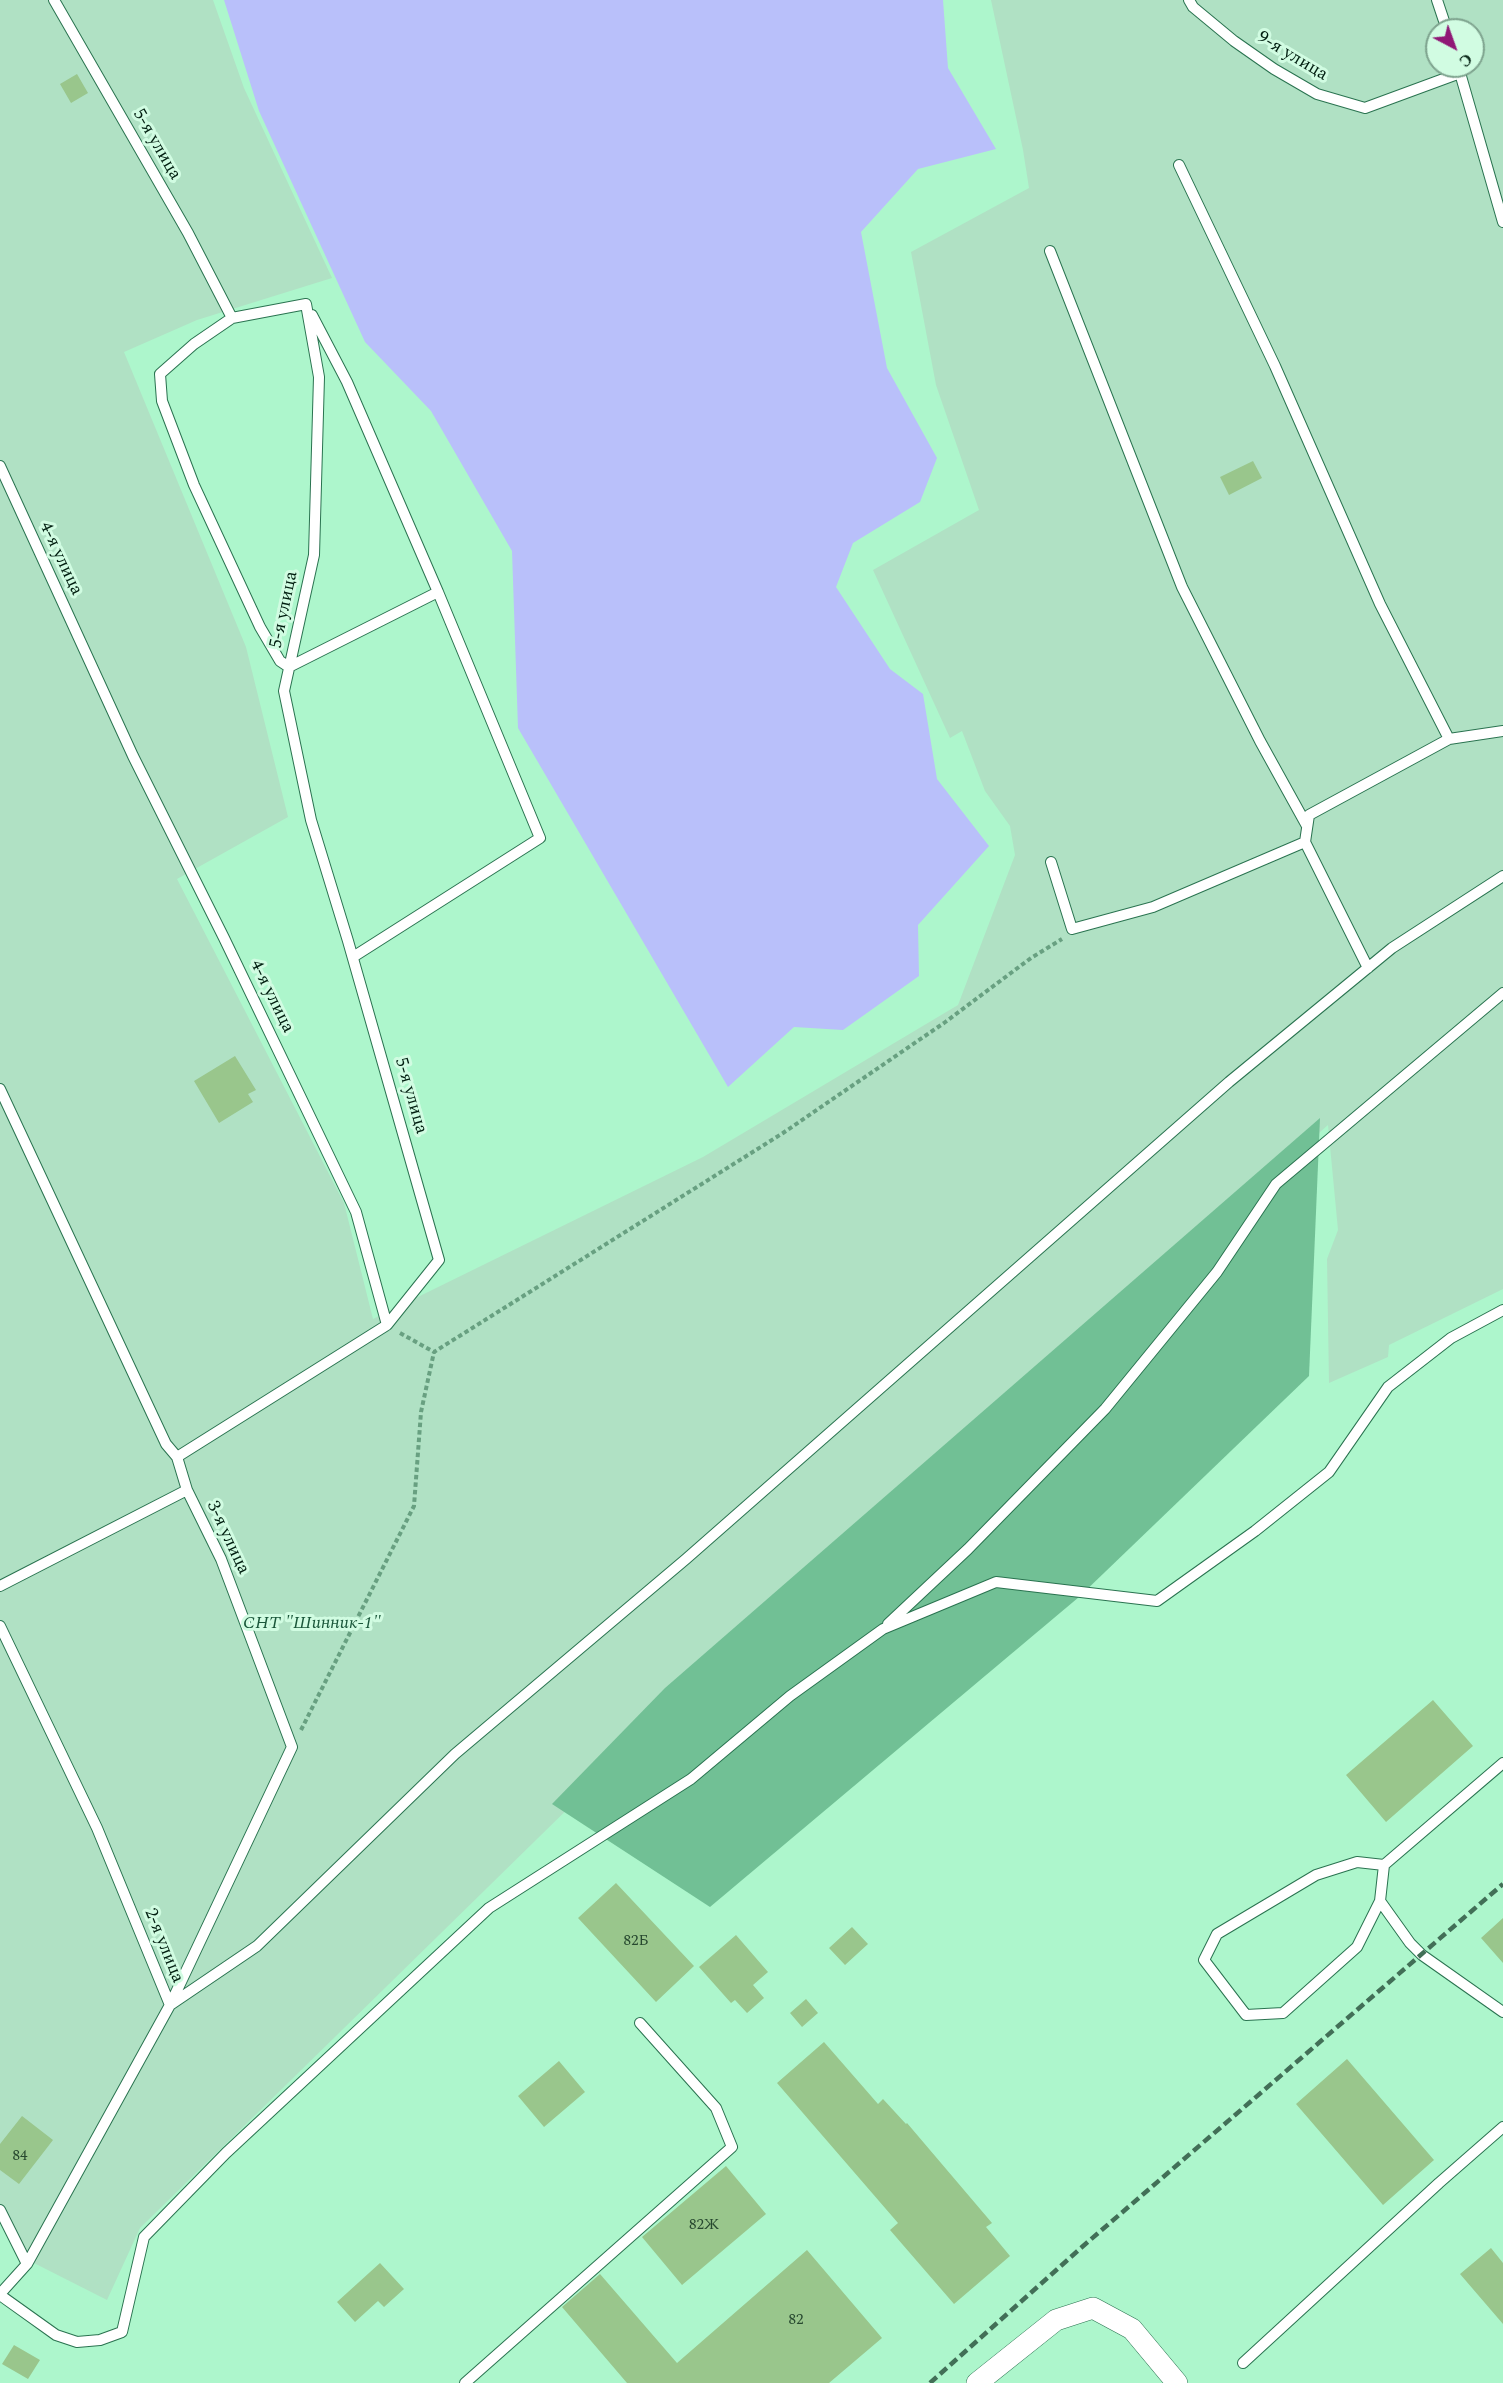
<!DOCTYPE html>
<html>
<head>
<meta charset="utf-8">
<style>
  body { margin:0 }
  #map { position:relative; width:1503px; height:2383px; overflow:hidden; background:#adf6cc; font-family:Spectral,serif }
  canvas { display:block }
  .north { position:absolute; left:1425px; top:18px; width:60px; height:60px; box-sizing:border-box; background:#d1fce2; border:2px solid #7ea38e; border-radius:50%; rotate:139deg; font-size:16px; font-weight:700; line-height:24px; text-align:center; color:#011e10 }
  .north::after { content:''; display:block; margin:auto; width:21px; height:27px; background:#901876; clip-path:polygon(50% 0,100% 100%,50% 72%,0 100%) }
</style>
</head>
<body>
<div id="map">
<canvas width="1503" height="2383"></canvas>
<div class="north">С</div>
</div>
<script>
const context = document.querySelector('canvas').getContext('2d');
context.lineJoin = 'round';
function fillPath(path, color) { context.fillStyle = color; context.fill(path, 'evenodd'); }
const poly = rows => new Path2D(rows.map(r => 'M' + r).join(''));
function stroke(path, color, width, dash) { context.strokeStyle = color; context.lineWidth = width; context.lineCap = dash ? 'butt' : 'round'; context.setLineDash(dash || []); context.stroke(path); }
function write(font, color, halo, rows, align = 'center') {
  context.font = font + ' Spectral,serif'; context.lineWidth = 6; context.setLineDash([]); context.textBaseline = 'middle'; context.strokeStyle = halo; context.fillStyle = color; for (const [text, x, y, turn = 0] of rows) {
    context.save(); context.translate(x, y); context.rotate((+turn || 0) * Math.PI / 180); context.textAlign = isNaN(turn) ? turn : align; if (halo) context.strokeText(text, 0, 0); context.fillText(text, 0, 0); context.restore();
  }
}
const green = poly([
  [0,0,213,0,244,88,332,278,197,320,124,352,246,647,288,817,177,879,344,1203,373,1319,703,1157,958,1005,1015,855,1010,826,985,791,962,731,950,738,873,570,979,510,936,385,911,252,1029,188,1023,150,991,0,1503,0,1503,1289,1389,1345,1388,1357,1329,1383,1327,1259,1338,1230,1328,1125,684,1695,140,2228,107,2300,28,2260,0,2206],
  [1437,30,1473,30,1473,66,1437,66]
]);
const forest = poly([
  [1320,1118,1309,1376,1079,1597,710,1907,552,1804,665,1688]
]);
const water = poly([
  [224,0,943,0,948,68,996,149,918,169,861,232,887,368,937,458,920,502,853,543,836,587,890,669,923,694,937,779,989,846,918,925,919,976,843,1030,794,1027,728,1087,518,728,512,551,431,411,365,342,259,111]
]);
const building = poly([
  [77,74,88,93,71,103,60,84],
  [1253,461,1262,478,1229,495,1220,477],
  [235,1056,256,1090,248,1094,253,1102,219,1123,194,1081],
  [1433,1700,1473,1746,1386,1822,1346,1775],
  [616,1883,694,1966,656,2002,578,1918],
  [1503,1918,1503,1963,1481,1938],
  [852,1927,868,1944,845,1965,829,1948],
  [736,1935,768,1972,753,1985,764,1998,747,2013,735,2000,731,2003,699,1967],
  [806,1999,818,2013,802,2027,790,2013],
  [824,2042,878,2104,883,2099,906,2124,907,2123,992,2223,986,2227,1010,2256,954,2304,890,2230,898,2223,777,2083],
  [1347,2059,1434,2160,1383,2205,1296,2104],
  [559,2061,585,2092,544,2127,518,2096],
  [22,2116,53,2140,19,2184,0,2170,0,2144],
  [726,2166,766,2214,682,2285,642,2237],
  [1491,2248,1503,2263,1503,2324,1460,2274],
  [807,2250,882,2338,829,2383,627,2383,562,2307,600,2274,677,2363],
  [380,2263,404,2289,384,2307,378,2301,355,2322,337,2302],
  [14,2345,40,2360,28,2379,2,2364]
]);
const path = poly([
  [400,1333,434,1352,783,1133,944,1023,1031,958,1062,939],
  [301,1730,414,1506,421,1412,434,1352]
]);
const service = poly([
  [54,0,188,233,232,318,306,304,319,377,314,555,284,691,311,820,348,941,439,1260,387,1325],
  [1189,0,1193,7,1234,41,1274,69,1317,94,1365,108,1460,73],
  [1437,0,1447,30],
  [1458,66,1503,222],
  [1179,165,1275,366,1380,604,1449,739],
  [1050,251,1182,587,1260,741,1307,826],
  [232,318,194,344,160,374,162,401,194,485,260,627,280,661,289,667,438,592,347,382,312,315],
  [0,466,133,756,224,938,356,1212,387,1325,177,1457],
  [1305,842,1368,968],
  [1051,862,1072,929,1153,907,1305,842,1309,815,1449,739,1503,731],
  [353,957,540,838,438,592],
  [0,1089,166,1444,177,1457,187,1490,221,1559,292,1747,171,2003],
  [0,1586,187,1490],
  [888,1624,968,1549,1105,1409,1217,1272,1276,1184,1503,993],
  [0,1626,97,1828,170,2005,27,2264,0,2294],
  [1384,1865,1357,1862,1316,1875,1217,1934,1204,1960,1246,2015,1283,2013,1357,1947,1380,1901,1384,1865,1503,1763],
  [1380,1901,1410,1943,1422,1955,1503,2012],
  [170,2005,257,1946,455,1754,686,1559,1229,1082,1392,948,1503,876],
  [0,2210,27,2264],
  [0,2295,56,2335,77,2342,100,2340,122,2332,144,2237,226,2153,489,1908,691,1779,790,1696,883,1629,996,1582,1157,1601,1255,1531,1329,1472,1388,1387,1451,1338,1503,1310],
  [1243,2363,1439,2183,1503,2127],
  [465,2383,732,2147,716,2108,640,2023]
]);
const minor = poly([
  [977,2383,1056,2320,1093,2308,1132,2329,1177,2383]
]);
const rail = poly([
  [930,2383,1082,2247,1503,1884]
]);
const numberNames = [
  ["82Б",636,1942],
  ["84",20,2157],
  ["82Ж",704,2226],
  ["82",796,2321]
];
const streetNames = [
  ["9-я улица",1292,57,31],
  ["5-я улица",156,145,60],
  ["4-я улица",60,559,65],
  ["5-я улица",285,610,-78],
  ["4-я улица",271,997,64],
  ["5-я улица",410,1096,74],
  ["3-я улица",227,1538,65],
  ["2-я улица",163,1946,68]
];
const parkNames = [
  ["СНТ \"Шинник-1\"",312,1624]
];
fillPath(green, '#b0e1c4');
fillPath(forest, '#71c095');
fillPath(water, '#b9c0fa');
fillPath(building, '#99c68c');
stroke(service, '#2a7350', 12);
stroke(minor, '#2a7350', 22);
stroke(path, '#68a081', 4, [4.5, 3]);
stroke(service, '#fff', 10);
stroke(minor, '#fff', 21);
stroke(rail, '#426f57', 4.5, [9, 4.5]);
write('15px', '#27482f', null, numberNames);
write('18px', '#011e10', '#d1fce2', streetNames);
write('italic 18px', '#1a573a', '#d1fce2', parkNames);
</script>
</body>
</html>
